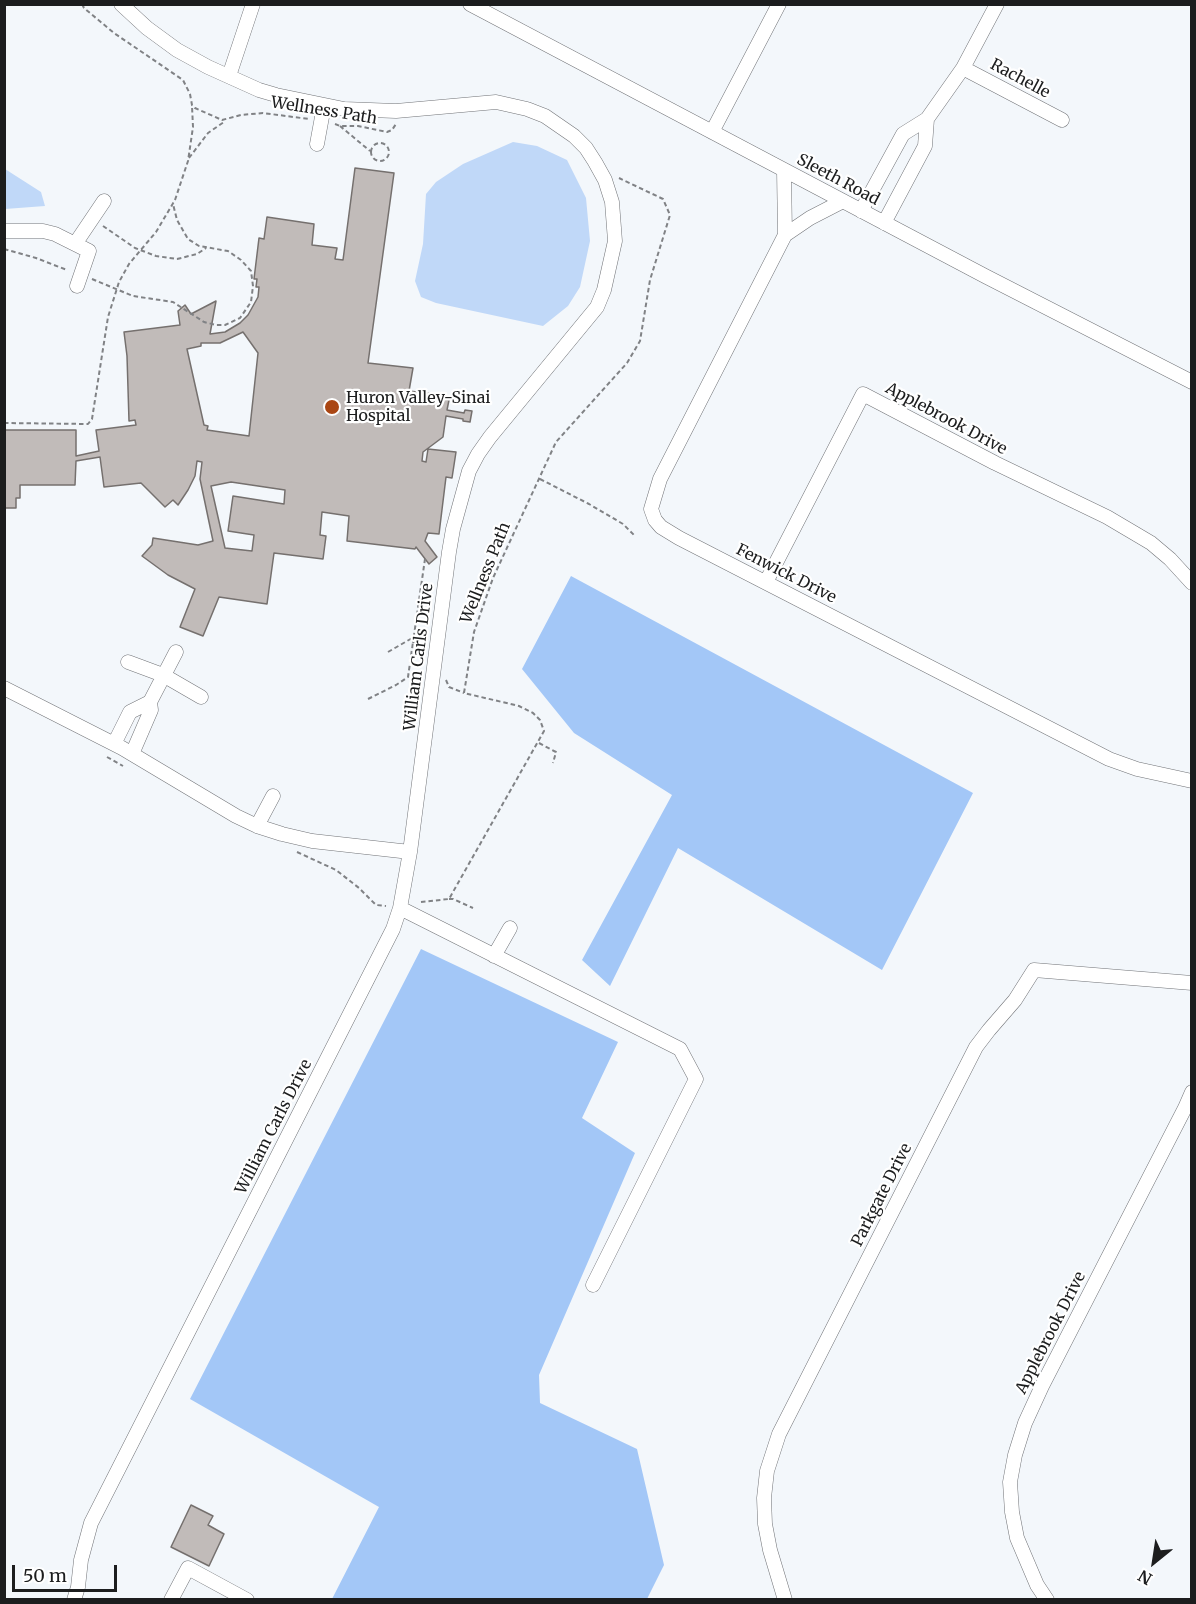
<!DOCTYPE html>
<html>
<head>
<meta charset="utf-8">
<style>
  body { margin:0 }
  #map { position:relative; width:1196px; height:1604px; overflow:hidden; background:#f3f7fb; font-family:Merriweather,serif }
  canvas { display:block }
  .frame { position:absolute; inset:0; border:6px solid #1c1d1e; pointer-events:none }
  .north { position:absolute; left:1124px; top:1532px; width:60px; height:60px; -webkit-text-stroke:4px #fff; paint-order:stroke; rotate:210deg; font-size:16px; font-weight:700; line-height:24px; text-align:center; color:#1c1d1e }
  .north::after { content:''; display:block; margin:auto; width:21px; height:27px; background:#1c1d1e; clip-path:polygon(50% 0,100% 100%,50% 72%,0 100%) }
  .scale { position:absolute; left:12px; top:1565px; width:105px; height:27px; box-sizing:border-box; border:3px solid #1c1d1e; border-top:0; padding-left:8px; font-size:18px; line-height:21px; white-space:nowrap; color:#1c1d1e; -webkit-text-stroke:4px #fff; paint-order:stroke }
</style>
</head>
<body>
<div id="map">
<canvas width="1196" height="1604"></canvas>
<div class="frame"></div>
<div class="north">N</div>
<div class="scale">50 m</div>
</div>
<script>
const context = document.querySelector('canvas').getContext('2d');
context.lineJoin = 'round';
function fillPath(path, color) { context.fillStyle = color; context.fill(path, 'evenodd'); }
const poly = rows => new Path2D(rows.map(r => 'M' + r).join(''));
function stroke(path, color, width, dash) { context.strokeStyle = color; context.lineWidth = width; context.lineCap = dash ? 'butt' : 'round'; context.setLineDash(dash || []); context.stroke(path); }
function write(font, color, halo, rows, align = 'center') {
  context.font = font + ' Merriweather,serif'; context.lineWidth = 4.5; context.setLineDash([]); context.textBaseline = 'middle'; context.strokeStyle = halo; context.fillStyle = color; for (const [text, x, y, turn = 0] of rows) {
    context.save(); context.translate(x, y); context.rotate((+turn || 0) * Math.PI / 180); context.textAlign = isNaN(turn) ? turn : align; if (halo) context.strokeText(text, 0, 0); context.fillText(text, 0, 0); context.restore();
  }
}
const green = poly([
  [571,576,973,793,882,970,678,848,610,986,582,960,672,795,574,733,522,669],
  [421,949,618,1042,582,1118,635,1153,539,1375,540,1403,637,1449,664,1565,647,1599,332,1599,379,1507,190,1399]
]);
const water = poly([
  [513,142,537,146,567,160,586,198,590,241,580,287,568,306,543,326,436,303,421,297,415,281,423,244,426,194,436,182,463,164],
  [5,169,41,192,45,206,5,209]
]);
const building = poly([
  [355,168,394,173,368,363,413,368,409,391,434,394,434,398,449,400,447,410,464,413,465,410,472,411,470,422,463,421,463,419,446,416,443,437,423,452,422,461,426,462,428,449,456,452,452,478,446,477,439,534,428,533,425,541,437,557,429,564,416,547,415,549,347,541,349,516,322,512,320,535,326,536,323,559,274,553,267,604,219,597,203,636,180,627,195,589,168,575,142,556,152,545,153,538,198,545,213,541,200,479,202,462,197,461,195,476,188,490,178,505,173,500,165,507,141,483,104,487,100,457,76,461,75,485,20,485,20,498,16,498,16,508,5,508,4,430,76,430,76,456,99,451,96,430,136,425,135,420,129,421,127,356,124,332,180,325,178,311,185,305,191,314,216,301,210,334,225,332,240,323,248,315,258,297,259,287,256,287,257,279,254,279,259,238,264,239,267,217,314,224,312,245,337,248,335,259,343,260,355,168],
  [243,332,258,353,249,436,207,430,208,426,204,425,187,349,201,346,201,343,220,343,243,332],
  [231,482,285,490,284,504,233,496,228,531,254,535,252,551,225,548,211,486,231,482],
  [191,1505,213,1516,208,1525,224,1534,209,1566,171,1547,191,1505]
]);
const path = poly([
  [82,4,84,8,114,33,183,80,190,94,192,105,195,108,222,120,241,115,263,113,309,119],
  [335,124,340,126,358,126,387,132,392,130,396,124],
  [340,126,370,151],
  '371 152a9 9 0 1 1 18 0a9 9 0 1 1-18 0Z',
  [189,158,208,133,224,122],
  [103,226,135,248,156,256,177,259,197,254,206,248],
  [4,249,36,258,67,270],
  [92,279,133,296,173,302,204,322,216,325,225,325,240,318,251,302,253,286,251,271,241,260,228,251,199,246,188,239,177,220,173,204],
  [4,423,88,424,92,419,108,317,119,282,129,264,156,232,175,200,188,161,193,127,192,106],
  [540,479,589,504,623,524,635,536],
  [423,644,413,642,425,559],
  [388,652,414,637],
  [446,680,449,687,464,693],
  [368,699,396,685,408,677,413,642],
  [539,743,556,752,553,763],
  [107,757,123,766],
  [297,852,336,870,359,888,376,905,386,906],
  [449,899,453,899,473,908],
  [421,902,449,899,544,731,540,720,533,713,519,706,464,693,474,632,493,578,556,442,627,363,640,341,650,280,670,215,663,199,619,178]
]);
const minor = poly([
  [470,4,985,276,1192,382],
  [963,68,1062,120],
  [229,76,253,4],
  [712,132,779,4],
  [317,144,324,106],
  [784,170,785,235,660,479,651,509,655,520,661,527,679,538,1109,759,1137,769,1192,781],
  [861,211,903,134,927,119,963,68,997,4],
  [884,223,925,146,927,119],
  [4,231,43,231,55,234,89,251,77,286],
  [785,235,810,218,843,201],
  [75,244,104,201],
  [766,582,863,394,995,463,1107,517,1151,543,1170,559,1192,583],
  [128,662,163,675,201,697],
  [4,688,122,748,236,816,257,826,282,834,312,841,410,852],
  [114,744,130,712,150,702],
  [132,754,151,710,150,702,176,652],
  [257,826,273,796],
  [400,908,680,1049,696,1079,593,1285],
  [494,956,510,928],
  [74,1600,78,1587,81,1560,91,1523,393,929,400,908,410,852,449,552,453,529,469,471,478,454,490,437,597,307,604,290,615,241,612,202,605,180,595,162,586,148,574,136,545,116,527,109,496,102,396,111,344,109,276,95,259,90,208,67,177,50,147,28,121,4],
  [171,1600,188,1568,247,1600],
  [785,1600,770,1550,765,1524,764,1498,767,1471,779,1434,976,1047,989,1030,1015,1000,1034,970,1192,983],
  [1047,1600,1037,1585,1017,1538,1012,1512,1010,1482,1015,1455,1025,1423,1042,1386,1185,1108,1192,1092]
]);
const markers = [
  [332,407,8,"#aa4613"]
];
const streetNames = [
  ["Rachelle",1020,79,28],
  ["Wellness Path",324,111,9],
  ["Sleeth Road",838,180,28],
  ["Applebrook Drive",946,419,28],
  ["Wellness Path",486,573,-68],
  ["Fenwick Drive",786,574,27],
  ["William Carls Drive",419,657,-83],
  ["William Carls Drive",274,1127,-63],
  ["Parkgate Drive",882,1195,-63],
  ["Applebrook Drive",1051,1333,-63]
];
const poiNames = [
  ["Huron Valley-Sinai",346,398],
  ["Hospital",346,416]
];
fillPath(green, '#a3c7f7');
fillPath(water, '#c0d8f8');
fillPath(building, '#c1bbb9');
stroke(building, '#75706e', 1.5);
stroke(minor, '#717377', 15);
stroke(path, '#808285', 2, [4.5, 3]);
stroke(minor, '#fff', 14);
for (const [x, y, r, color] of markers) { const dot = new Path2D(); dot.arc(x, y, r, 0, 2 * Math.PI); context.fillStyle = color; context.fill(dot); stroke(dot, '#fff', 2); }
write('16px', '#1c1d1e', '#fff', streetNames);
write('16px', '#1c1d1e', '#fff', poiNames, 'left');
</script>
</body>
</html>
